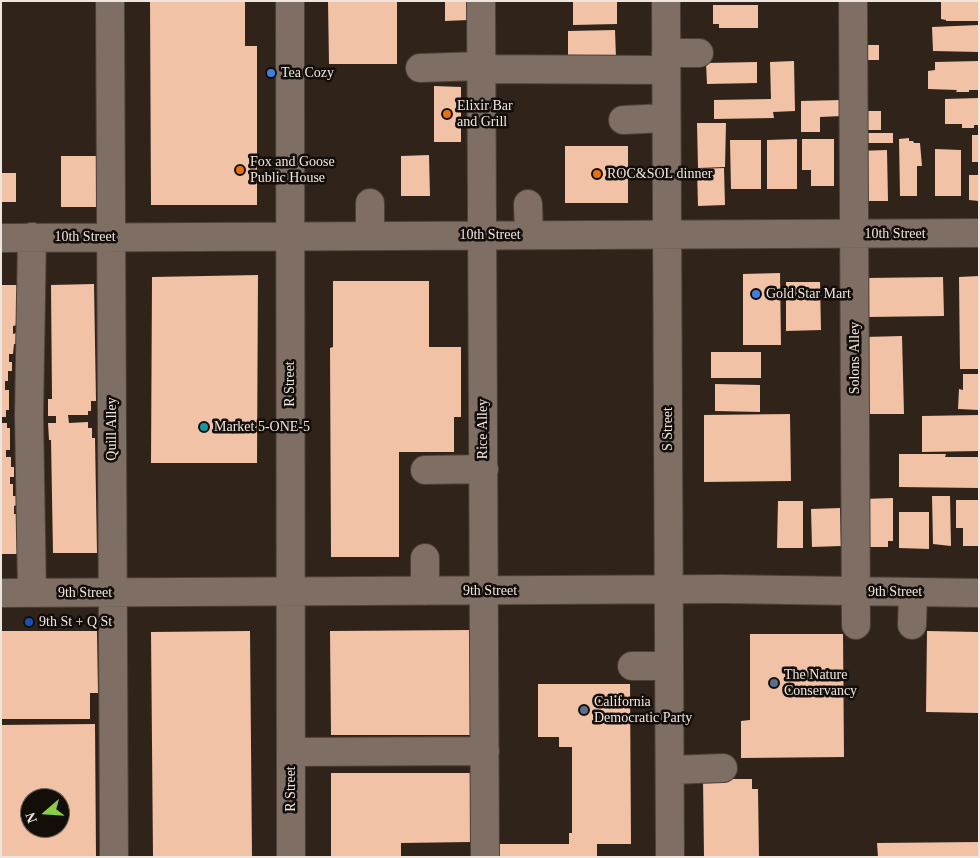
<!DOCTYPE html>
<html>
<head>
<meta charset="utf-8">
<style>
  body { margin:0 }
  #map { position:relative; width:980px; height:858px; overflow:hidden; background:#30231a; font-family:"Times New Roman",serif }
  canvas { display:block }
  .frame { position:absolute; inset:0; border:2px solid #efe5df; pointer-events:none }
  .north { position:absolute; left:20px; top:788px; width:50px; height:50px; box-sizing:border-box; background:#140e0a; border:1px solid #6c645f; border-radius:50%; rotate:251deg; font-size:14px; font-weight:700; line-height:20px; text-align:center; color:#efe5df }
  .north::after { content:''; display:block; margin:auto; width:18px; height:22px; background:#8ace47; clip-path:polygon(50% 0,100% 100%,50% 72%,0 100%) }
</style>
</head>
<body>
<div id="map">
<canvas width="980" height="858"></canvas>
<div class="frame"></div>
<div class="north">N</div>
</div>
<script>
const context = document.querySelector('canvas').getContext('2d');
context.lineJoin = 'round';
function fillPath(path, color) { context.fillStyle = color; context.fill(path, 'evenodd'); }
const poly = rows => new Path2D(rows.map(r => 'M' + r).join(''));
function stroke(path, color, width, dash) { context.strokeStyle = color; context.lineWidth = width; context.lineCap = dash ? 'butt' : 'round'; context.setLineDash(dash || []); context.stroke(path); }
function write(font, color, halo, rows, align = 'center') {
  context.font = font + ' "Times New Roman",serif'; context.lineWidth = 5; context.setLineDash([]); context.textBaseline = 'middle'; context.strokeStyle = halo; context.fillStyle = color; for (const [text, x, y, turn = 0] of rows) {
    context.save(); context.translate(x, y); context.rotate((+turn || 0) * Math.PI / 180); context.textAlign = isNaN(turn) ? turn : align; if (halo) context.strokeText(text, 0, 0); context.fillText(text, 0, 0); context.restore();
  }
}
const building = poly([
  [150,1,245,1,245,46,257,46,257,205,151,205],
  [328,1,397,1,397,64,329,64],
  [445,1,467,1,468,20,445,21],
  [573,1,617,1,617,24,573,25],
  [941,1,979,1,979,21,946,21,946,20,941,19],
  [713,5,758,5,758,28,719,28,719,24,713,24],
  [979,25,979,52,933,51,932,27],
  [615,30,616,58,568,58,568,31],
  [860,45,879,45,879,60,860,60],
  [794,61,795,111,773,112,774,118,714,119,714,100,771,99,770,62],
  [979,61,979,90,969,90,969,92,956,92,957,90,928,89,928,71,935,70,935,62],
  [757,62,757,83,707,84,706,63],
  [434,86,461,87,461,142,434,142],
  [979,98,979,125,974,125,974,128,962,128,962,124,945,124,945,99],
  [842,100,842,116,820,117,820,132,801,132,801,101],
  [862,111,881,111,881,130,862,130],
  [697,123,726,123,725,167,698,168],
  [864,133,893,133,893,143,864,143],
  [972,135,979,135,979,162,972,162],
  [909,138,909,141,913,141,914,143,920,143,922,166,917,166,917,196,900,196,899,139],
  [797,139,797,189,767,189,767,140],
  [802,139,834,139,834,186,811,186,811,170,802,170],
  [730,140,761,140,761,189,731,189],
  [565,146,628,146,628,203,565,203],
  [935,149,961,150,961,196,935,196],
  [887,150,888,201,859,201,857,151],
  [429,155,430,196,401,196,401,156],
  [61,156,99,156,99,207,61,207],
  [724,168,725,205,698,206,697,169],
  [1,173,16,173,16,202,1,202],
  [969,175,979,175,979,201,969,200],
  [780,273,781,345,743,345,743,274],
  [258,275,257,463,151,463,152,277],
  [979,276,979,369,960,369,959,277],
  [943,277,944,316,867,317,866,278],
  [333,281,429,281,429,347,461,347,461,417,454,417,454,452,399,452,399,557,331,557,330,348,333,347],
  [786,282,820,282,821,330,786,331],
  [94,284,96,401,91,401,91,411,88,411,88,415,68,415,69,423,88,422,88,428,92,428,92,438,95,438,97,553,53,553,51,440,49,440,48,423,56,423,56,416,48,416,48,399,52,399,51,285],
  [1,285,20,285,20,297,17,298,17,305,20,305,20,315,16,315,17,325,13,326,13,334,16,333,16,344,14,344,13,354,9,354,9,362,12,362,12,371,8,371,8,381,5,381,5,390,9,390,9,410,6,410,6,417,1,417],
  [902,336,904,414,861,414,865,337],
  [711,352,761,352,761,378,711,378],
  [963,374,979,374,979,410,958,409,959,389,963,390],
  [715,384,760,385,760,412,715,411],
  [790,414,791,481,704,482,704,415],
  [979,415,979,451,922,452,922,416],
  [1,423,7,423,7,428,10,428,10,450,6,450,6,457,11,457,11,467,14,467,14,477,10,477,10,484,13,484,13,496,17,496,17,505,14,506,14,514,17,514,23,554,1,554],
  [899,454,946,454,945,457,979,457,979,488,899,487],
  [932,496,950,496,951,546,933,544],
  [893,498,893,541,888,541,888,547,868,547,863,499],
  [956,500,979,500,979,546,963,546,963,528,956,528],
  [778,501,803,501,803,548,777,548],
  [840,508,841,546,812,547,811,509],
  [899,512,929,512,929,549,899,548],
  [470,630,470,735,331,735,330,631],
  [1,631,97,631,98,693,90,693,90,719,1,719],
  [250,631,252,857,153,857,151,632],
  [927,631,979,632,979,713,926,712],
  [750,634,843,634,844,757,741,758,741,721,750,720],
  [538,684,630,684,631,844,597,844,597,857,491,857,490,844,569,844,569,833,572,833,572,747,559,747,559,737,538,737],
  [95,724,96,857,1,857,1,725],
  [30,798,60,798,60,828,30,828],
  [331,773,470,773,471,842,401,843,401,857,331,857],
  [703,779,752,779,752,789,758,789,759,857,704,857],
  [979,842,979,857,878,857,877,843]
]);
const minor = poly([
  [110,1,114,857],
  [290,1,291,857],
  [481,1,485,857],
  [666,1,670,857],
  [853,1,856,625],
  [666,53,699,53],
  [420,68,481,66],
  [481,69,666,70],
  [623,120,666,118],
  [528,204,529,235],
  [370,236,370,203],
  [32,237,29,415,32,593],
  [1,238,979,233],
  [425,470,484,469],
  [425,558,425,591],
  [1,593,723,589,979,593],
  [912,625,913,592],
  [632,666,669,666],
  [291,752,485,751],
  [671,770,723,768]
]);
const markers = [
  [271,73,5,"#3f7fe0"],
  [447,114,5,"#e8710a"],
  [240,170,5,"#e8710a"],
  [597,174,5,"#e8710a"],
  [756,294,5,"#3f7fe0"],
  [204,427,5,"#0f9aa8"],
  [29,622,5,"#1a4fb4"],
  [774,683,5,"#5c6f8a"],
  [584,710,5,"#5c6f8a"]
];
const poiNames = [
  ["Tea Cozy",281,73],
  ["Elixir Bar",457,106],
  ["and Grill",457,122],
  ["Fox and Goose",250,162],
  ["Public House",250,178],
  ["ROC&SOL dinner",607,174],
  ["Gold Star Mart",766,294],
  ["Market 5-ONE-5",214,427],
  ["9th St + Q St",39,622],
  ["The Nature",784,675],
  ["Conservancy",784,691],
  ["California",594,702],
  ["Democratic Party",594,718]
];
const streetNames = [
  ["10th Street",895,234],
  ["10th Street",490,235],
  ["10th Street",85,237],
  ["Solons Alley",855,358,-90],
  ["R Street",290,384,-90],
  ["Quill Alley",112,429,-90],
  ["Rice Alley",483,429,-90],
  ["S Street",668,429,-90],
  ["9th Street",490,591],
  ["9th Street",895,592],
  ["9th Street",85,593],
  ["R Street",291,789,-90]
];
fillPath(building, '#f1c2a5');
stroke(minor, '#4c4039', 30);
stroke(minor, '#7e6e64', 28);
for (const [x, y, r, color] of markers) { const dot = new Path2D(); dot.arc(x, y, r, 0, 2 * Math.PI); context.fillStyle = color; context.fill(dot); stroke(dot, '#140e0a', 2); }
write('14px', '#efe5df', '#140e0a', poiNames, 'left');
write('14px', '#efe5df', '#140e0a', streetNames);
</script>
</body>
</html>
